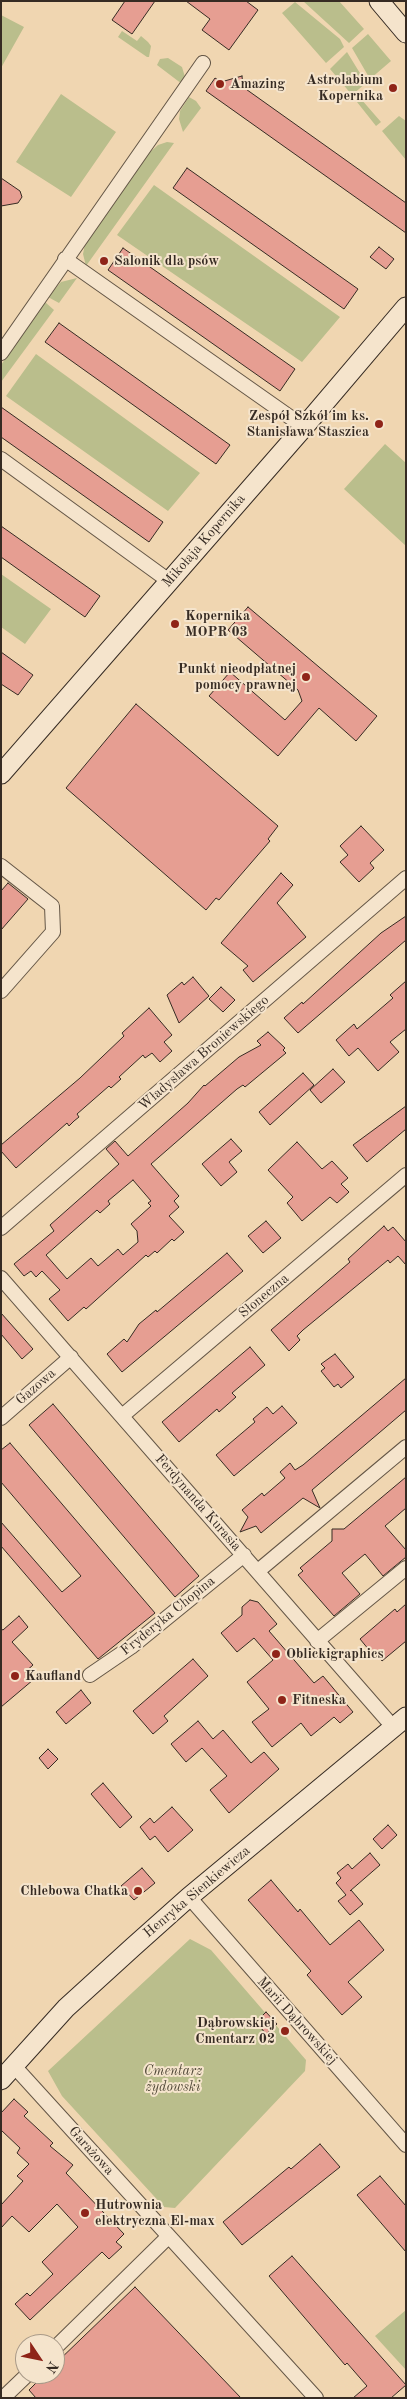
<!DOCTYPE html>
<html>
<head>
<meta charset="utf-8">
<style>
  body { margin:0 }
  #map { position:relative; width:407px; height:2399px; overflow:hidden; background:#f0d6b1; font-family:"Old Standard TT",serif }
  canvas { display:block }
  .frame { position:absolute; inset:0; border:2px solid #362b23; pointer-events:none }
  .north { position:absolute; left:15px; top:2334px; width:50px; height:50px; box-sizing:border-box; background:#f5e4cc; border:1px solid #a99a88; border-radius:50%; rotate:124deg; font-size:14px; font-weight:700; line-height:20px; text-align:center; color:#362b23 }
  .north::after { content:''; display:block; margin:auto; width:18px; height:22px; background:#8f2418; clip-path:polygon(50% 0,100% 100%,50% 72%,0 100%) }
</style>
</head>
<body>
<div id="map">
<canvas width="407" height="2399"></canvas>
<div class="frame"></div>
<div class="north">N</div>
</div>
<script>
const context = document.querySelector('canvas').getContext('2d');
context.lineJoin = 'round';
function fillPath(path, color) { context.fillStyle = color; context.fill(path, 'evenodd'); }
const poly = rows => new Path2D(rows.map(r => 'M' + r).join(''));
function stroke(path, color, width, dash) { context.strokeStyle = color; context.lineWidth = width; context.lineCap = dash ? 'butt' : 'round'; context.setLineDash(dash || []); context.stroke(path); }
function write(font, color, halo, rows, align = 'center') {
  context.font = font + ' "Old Standard TT",serif'; context.lineWidth = 4; context.setLineDash([]); context.textBaseline = 'middle'; context.strokeStyle = halo; context.fillStyle = color; for (const [text, x, y, turn = 0] of rows) {
    context.save(); context.translate(x, y); context.rotate((+turn || 0) * Math.PI / 180); context.textAlign = isNaN(turn) ? turn : align; if (halo) context.strokeText(text, 0, 0); context.fillText(text, 0, 0); context.restore();
  }
}
const green = poly([
  [303,1,339,1,364,29,349,43],
  [295,2,340,39,344,47,326,63,282,13],
  [1,15,24,27,1,68],
  [122,31,137,41,141,36,148,42,151,46,149,57,147,57,118,37],
  [368,34,391,61,370,79,352,48],
  [347,52,366,83,352,95,330,69],
  [168,58,182,67,185,77,182,84,157,65,160,59],
  [61,94,116,132,71,197,16,162],
  [189,97,196,101,201,108,183,132,179,119,180,111],
  [361,99,381,122,376,126,357,102],
  [399,116,406,121,406,160,382,131],
  [167,142,174,143,86,266,83,254,85,244,148,154,158,145],
  [154,185,340,317,302,362,117,235],
  [77,278,59,303,48,297,61,282],
  [45,302,54,310,1,382,1,365],
  [36,354,200,473,168,511,6,396],
  [385,444,406,463,406,546,344,489],
  [1,574,51,609,25,644,1,627],
  [190,1939,211,1950,306,2060,305,2071,175,2208,164,2207,62,2096,48,2071],
  [406,2310,406,2370,375,2336]
]);
const building = poly([
  [125,1,155,1,132,34,112,20,125,1],
  [186,1,246,1,258,10,229,50,202,30,210,19,186,1],
  [242,76,243,87,406,203,406,233,206,91,215,78,221,82,242,76],
  [187,168,358,289,344,309,173,188,187,168],
  [1,178,20,191,22,197,18,203,1,206,1,178],
  [379,247,394,259,386,269,370,257,379,247],
  [123,248,295,369,280,391,108,270,123,248],
  [59,323,230,445,216,464,45,342,59,323],
  [1,407,163,522,149,542,1,437,1,407],
  [1,526,100,596,85,617,1,557,1,526],
  [248,607,377,716,356,741,319,708,278,756,209,696,230,672,285,720,302,701,298,690,228,630,248,607],
  [1,652,33,675,18,695,1,684,1,652],
  [136,704,278,826,268,839,270,841,219,900,216,898,206,910,66,788,136,704],
  [361,826,384,850,370,863,374,868,359,882,340,862,348,855,340,846,361,826],
  [281,873,293,885,277,903,306,937,253,982,243,970,248,966,221,943,281,873],
  [8,883,28,899,1,930,1,891,8,883],
  [406,916,406,940,298,1033,284,1018,302,1002,303,1004,381,933,406,916],
  [193,977,209,996,179,1023,167,995,182,982,184,985,193,977],
  [406,981,406,1029,390,1042,399,1052,378,1071,358,1048,349,1056,336,1040,354,1024,357,1029,393,998,390,995,406,981],
  [221,987,235,1000,223,1012,209,999,221,987],
  [149,1008,172,1035,164,1042,172,1051,160,1062,152,1053,145,1058,143,1055,119,1077,121,1079,111,1088,109,1086,77,1114,79,1117,74,1121,69,1126,67,1123,16,1168,1,1151,1,1145,80,1078,124,1036,122,1033,149,1008],
  [268,1032,285,1048,283,1050,286,1053,245,1087,243,1085,237,1089,151,1164,179,1196,174,1201,179,1207,169,1216,184,1232,174,1241,172,1239,157,1253,155,1251,148,1257,146,1255,86,1309,84,1307,68,1321,49,1299,60,1290,42,1271,36,1277,31,1271,24,1276,14,1264,54,1231,50,1225,119,1164,106,1149,115,1141,128,1156,188,1103,204,1085,205,1086,239,1057,261,1045,257,1041,268,1032],
  [133,1180,151,1201,148,1203,151,1206,131,1224,137,1231,138,1242,123,1255,118,1249,98,1266,91,1258,67,1279,46,1255,97,1210,100,1213,110,1204,108,1201,133,1180],
  [333,1069,345,1082,321,1103,310,1090,333,1069],
  [303,1073,314,1085,270,1125,259,1112,303,1073],
  [406,1106,406,1129,367,1162,353,1145,406,1106],
  [231,1139,242,1151,229,1162,237,1172,221,1186,202,1164,231,1139],
  [297,1142,322,1169,332,1161,348,1178,341,1184,349,1192,337,1203,330,1197,302,1221,287,1203,293,1197,268,1170,297,1142],
  [266,1221,281,1238,263,1253,248,1236,266,1221],
  [384,1226,388,1231,393,1227,406,1242,406,1265,398,1256,390,1263,388,1260,303,1330,297,1336,300,1340,289,1351,271,1330,350,1262,348,1259,384,1226],
  [227,1253,243,1271,122,1372,107,1354,124,1339,127,1342,139,1324,156,1310,157,1312,227,1253],
  [1,1313,33,1349,22,1359,1,1334,1,1313],
  [250,1347,265,1365,232,1393,236,1397,219,1412,217,1409,179,1442,162,1422,250,1347],
  [335,1354,354,1377,341,1388,338,1384,334,1387,321,1371,325,1368,321,1364,335,1354],
  [406,1378,406,1410,312,1490,320,1508,303,1498,261,1533,256,1526,240,1532,248,1517,242,1510,262,1493,264,1496,285,1478,280,1472,290,1463,295,1470,303,1465,406,1378],
  [53,1404,199,1576,175,1597,29,1425,53,1404],
  [282,1406,297,1423,234,1476,216,1455,255,1422,253,1419,267,1407,273,1414,282,1406],
  [10,1443,155,1613,98,1659,1,1546,1,1522,62,1592,81,1576,1,1482,1,1450,10,1443],
  [406,1477,406,1508,385,1526,406,1550,406,1557,383,1576,365,1554,342,1573,360,1594,334,1616,298,1575,303,1571,300,1568,332,1541,332,1529,344,1529,406,1477],
  [250,1600,258,1602,277,1624,269,1631,314,1683,323,1676,353,1712,340,1723,334,1717,311,1736,301,1723,272,1747,252,1722,269,1709,247,1682,273,1660,254,1638,237,1652,221,1633,242,1615,242,1607,250,1600],
  [406,1604,406,1641,382,1661,377,1653,374,1656,360,1639,395,1609,397,1612,406,1604],
  [19,1616,28,1627,12,1642,33,1665,25,1672,33,1680,1,1707,1,1629,3,1630,19,1616],
  [193,1659,208,1676,164,1716,168,1721,153,1734,133,1711,193,1659],
  [81,1690,91,1703,66,1724,56,1712,81,1690],
  [198,1721,213,1739,223,1730,251,1763,264,1752,279,1769,229,1813,210,1790,227,1776,202,1748,186,1762,171,1744,198,1721],
  [48,1749,58,1759,48,1769,39,1758,48,1749],
  [103,1783,132,1817,120,1828,91,1794,103,1783],
  [172,1807,193,1830,168,1852,155,1836,150,1840,140,1827,150,1818,154,1823,172,1807],
  [388,1825,397,1835,382,1849,373,1839,388,1825],
  [370,1853,380,1865,350,1891,351,1890,363,1904,350,1915,338,1901,346,1895,336,1883,341,1878,337,1873,348,1864,352,1869,370,1853],
  [142,1868,155,1883,134,1900,121,1886,142,1868],
  [271,1880,298,1912,300,1909,330,1945,359,1920,384,1950,348,1982,362,1997,342,2015,307,1975,311,1971,248,1900,271,1880],
  [266,2012,277,2024,266,2034,256,2022,266,2012],
  [14,2099,28,2112,24,2116,53,2143,50,2146,73,2165,66,2173,124,2234,116,2242,122,2247,109,2259,102,2252,30,2320,15,2304,27,2293,30,2296,53,2274,42,2262,78,2227,57,2204,29,2232,12,2216,1,2228,1,2205,23,2181,17,2176,29,2164,17,2153,20,2148,1,2130,1,2113,14,2099],
  [320,2144,340,2167,242,2245,223,2222,289,2167,291,2169,320,2144],
  [380,2176,406,2206,406,2252,357,2195,380,2176],
  [292,2256,406,2385,391,2398,353,2398,367,2386,347,2363,345,2365,269,2276,292,2256],
  [135,2287,241,2398,36,2398,29,2390,45,2374,55,2374,55,2364,135,2287]
]);
const street = poly([
  [65,259,304,427],
  [1,353,203,63],
  [1,459,169,581],
  [1,866,52,906,53,932,1,991],
  [1,1228,406,878],
  [1,1278,394,1728],
  [122,1416,406,1175],
  [1,1418,71,1357],
  [258,1571,406,1447],
  [317,1641,406,1568],
  [90,1675,131,1647,244,1555],
  [189,1897,406,2145],
  [14,2066,316,2398],
  [55,2348,168,2237],
  [3,2398,28,2374]
]);
const secondary = poly([
  [379,1,406,33],
  [1,774,304,427,406,307],
  [1,2080,66,2008,133,1947,189,1897,406,1717]
]);
const markers = [
  [220,84,5,"#8f2418"],
  [393,88,5,"#8f2418"],
  [104,261,5,"#8f2418"],
  [379,424,5,"#8f2418"],
  [175,624,5,"#8f2418"],
  [306,677,5,"#8f2418"],
  [276,1654,5,"#8f2418"],
  [15,1676,5,"#8f2418"],
  [282,1700,5,"#8f2418"],
  [138,1891,5,"#8f2418"],
  [285,2031,5,"#8f2418"],
  [85,2213,5,"#8f2418"]
];
const poiNames = [
  ["Astrolabium",383,80,"right"],
  ["Kopernika",383,96,"right"],
  ["Amazing",230,84],
  ["Salonik dla psów",114,261],
  ["Zespół Szkół im ks.",369,416,"right"],
  ["Stanisława Staszica",369,432,"right"],
  ["Kopernika",185,616],
  ["MOPR 03",185,632],
  ["Punkt nieodpłatnej",296,669,"right"],
  ["pomocy prawnej",296,685,"right"],
  ["Oblickigraphics",286,1654],
  ["Kaufland",25,1676],
  ["Fitneska",292,1700],
  ["Chlebowa Chatka",128,1891,"right"],
  ["Dąbrowskiej",275,2023,"right"],
  ["Cmentarz 02",275,2039,"right"],
  ["Hutrownia",95,2205],
  ["elektryczna El-max",95,2221]
];
const streetNames = [
  ["Mikołaja Kopernika",204,541,-49],
  ["Władysława Broniewskiego",204,1053,-41],
  ["Słoneczna",264,1296,-40],
  ["Gazowa",36,1387,-41],
  ["Ferdynanda Kurasia",198,1503,49],
  ["Fryderyka Chopina",168,1616,-39],
  ["Henryka Sienkiewicza",197,1892,-40],
  ["Marii Dąbrowskiej",297,2021,48],
  ["Garażowa",91,2151,48]
];
const parkNames = [
  ["Cmentarz",173,2071],
  ["żydowski",173,2087]
];
fillPath(green, '#babe8c');
fillPath(building, '#e69e92');
stroke(building, '#362b23', 1);
stroke(street, '#645646', 16);
stroke(secondary, '#362b23', 21);
stroke(street, '#f5e4cc', 14);
stroke(secondary, '#f5e4cc', 19);
for (const [x, y, r, color] of markers) { const dot = new Path2D(); dot.arc(x, y, r, 0, 2 * Math.PI); context.fillStyle = color; context.fill(dot); stroke(dot, '#f5e4cc', 2); }
write('bold 14px', '#362b23', '#f5e4cc', poiNames, 'left');
write('14px', '#362b23', '#f5e4cc', streetNames);
write('italic 14px', '#504838', '#f5e4cc', parkNames);
</script>
</body>
</html>
